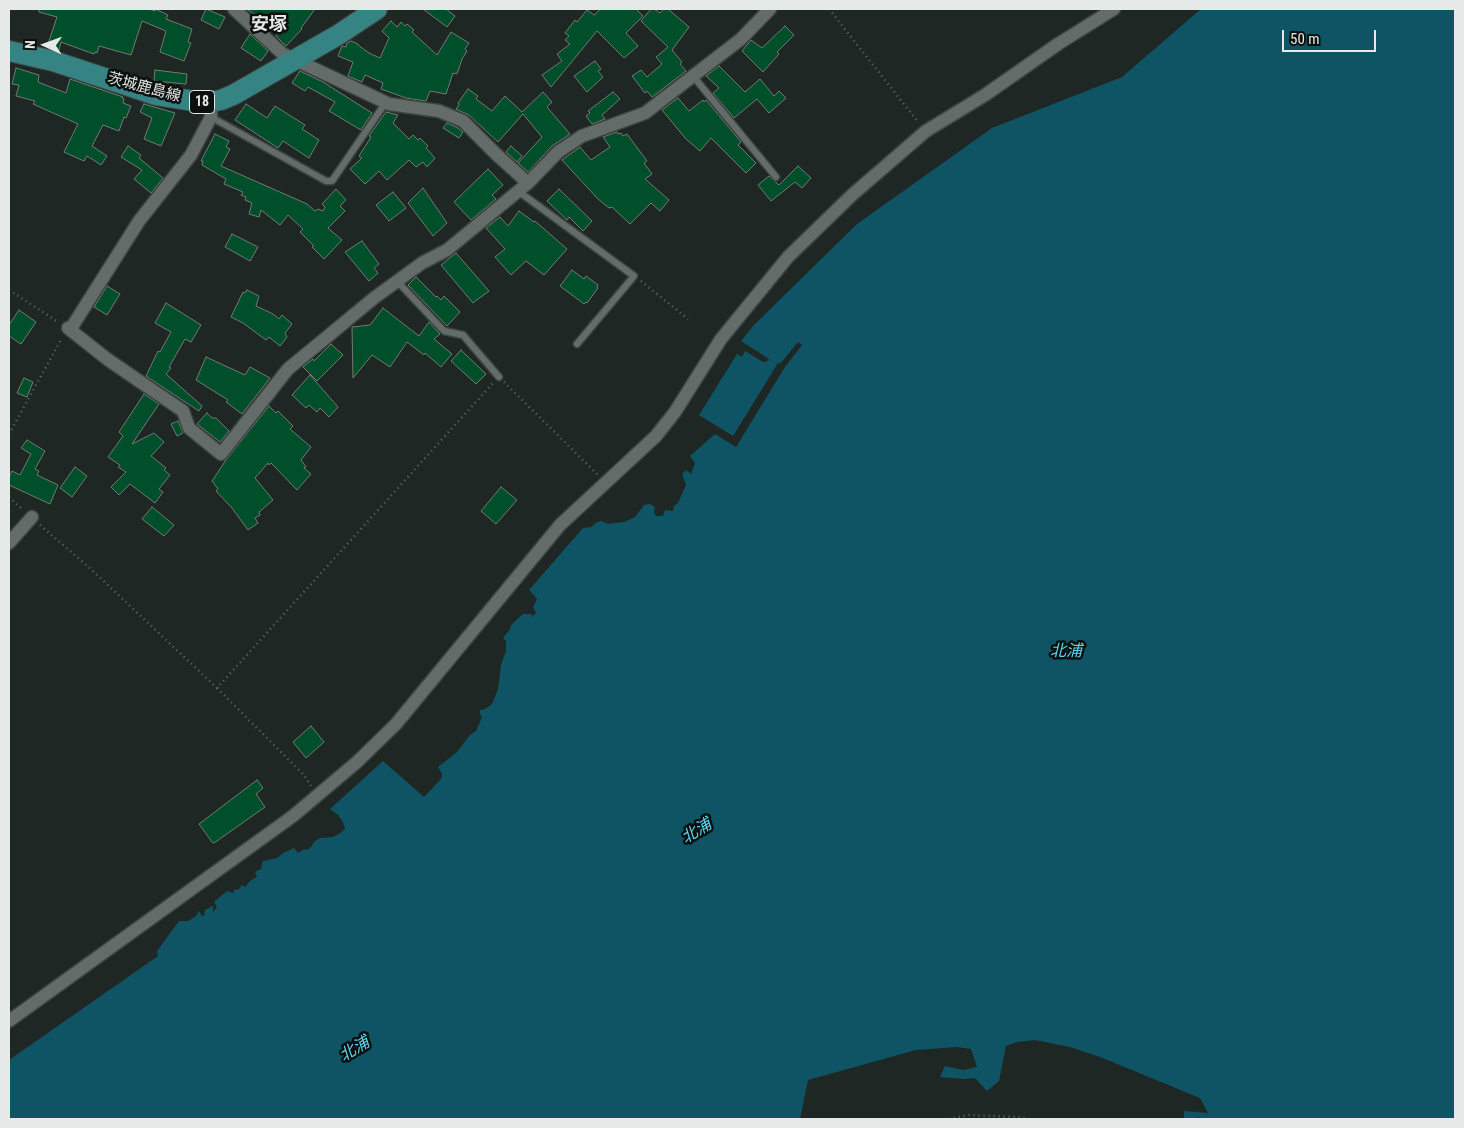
<!DOCTYPE html>
<html>
<head>
<meta charset="utf-8">
<style>
  body { margin:0 }
  #map { position:relative; width:1464px; height:1128px; overflow:hidden; background:#1f2724; font-family:"Roboto Condensed",sans-serif }
  canvas { display:block }
  .frame { position:absolute; inset:0; border:10px solid #e5eae8; pointer-events:none }
  .north { position:absolute; left:20px; top:20px; width:50px; height:50px; -webkit-text-stroke:4px #0b0f0e; paint-order:stroke; rotate:272deg; font-size:14px; font-weight:700; line-height:20px; text-align:center; color:#e5eae8 }
  .north::after { content:''; display:block; margin:auto; width:18px; height:22px; background:#e5eae8; clip-path:polygon(50% 0,100% 100%,50% 72%,0 100%) }
  .scale { position:absolute; left:1282px; top:30px; width:94px; height:22px; box-sizing:border-box; border:2px solid #e5eae8; border-top:0; padding-left:6px; font-size:15px; line-height:18px; white-space:nowrap; color:#e5eae8; -webkit-text-stroke:4px #0b0f0e; paint-order:stroke }
</style>
</head>
<body>
<div id="map">
<canvas width="1464" height="1128"></canvas>
<div class="frame"></div>
<div class="north">N</div>
<div class="scale">50 m</div>
</div>
<script>
const context = document.querySelector('canvas').getContext('2d');
context.lineJoin = 'round';
function fillPath(path, color) { context.fillStyle = color; context.fill(path, 'evenodd'); }
const poly = rows => new Path2D(rows.map(r => 'M' + r).join(''));
function stroke(path, color, width, dash) { context.strokeStyle = color; context.lineWidth = width; context.lineCap = dash ? 'butt' : 'round'; context.setLineDash(dash || []); context.stroke(path); }
function write(font, color, halo, rows, align = 'center') {
  context.font = font + ' "Roboto Condensed","Noto Sans JP",sans-serif'; context.lineWidth = 5; context.setLineDash([]); context.textBaseline = 'middle'; context.strokeStyle = halo; context.fillStyle = color; for (const [text, x, y, turn = 0] of rows) {
    context.save(); context.translate(x, y); context.rotate((+turn || 0) * Math.PI / 180); context.textAlign = isNaN(turn) ? turn : align; if (halo) context.strokeText(text, 0, 0); context.fillText(text, 0, 0); context.restore();
  }
}
const water = poly([
  [1201,9,1455,9,1455,1119,1184,1119,1184,1111,1208,1113,1200,1098,1100,1057,1070,1047,1035,1040,1017,1042,1006,1046,999,1081,987,1091,975,1078,964,1079,940,1077,945,1066,963,1070,977,1067,971,1049,957,1047,916,1050,808,1080,800,1119,9,1119,9,1060,158,956,157,951,179,921,188,921,195,917,199,911,202,916,204,916,205,910,213,906,213,912,217,907,214,902,227,891,233,893,235,889,238,890,242,885,245,887,251,880,257,877,255,872,261,869,263,861,277,858,283,853,294,848,298,853,304,849,307,850,311,847,314,842,320,838,333,837,339,834,345,829,343,822,338,815,330,809,383,761,424,797,441,779,442,774,438,767,457,752,470,735,476,731,482,717,480,714,480,710,485,709,492,704,498,689,501,665,506,651,506,641,503,638,510,629,511,625,523,614,532,614,532,617,536,613,533,607,537,599,529,590,583,528,591,527,597,522,601,521,608,524,624,522,635,517,644,505,650,504,655,507,654,512,656,516,663,516,665,510,673,511,674,506,678,503,686,485,682,474,686,470,691,474,695,463,690,456,715,434,736,447,785,367,802,345,798,342,780,364,778,363,733,436,699,415,737,354,742,357,745,351,763,362,768,361,769,359,741,341,754,325,857,224,992,128,1122,77]
]);
const building = poly([
  [39,9,149,9,155,11,155,9,168,15,166,19,192,29,188,42,191,43,184,61,160,52,166,31,142,21,131,55,99,46,97,53,95,52,94,54,61,42,59,50,47,47,57,17,39,12,39,9],
  [206,9,225,17,219,29,201,20,206,9],
  [246,9,315,9,301,28,302,29,286,46,276,36,280,29,246,9],
  [423,9,446,9,455,16,447,27,423,9],
  [601,9,636,9,643,16,626,33,638,46,624,58,597,31,551,87,542,75,562,61,557,54,570,44,565,40,569,36,565,33,575,20,577,22,587,10,594,15,601,9],
  [651,9,654,9,660,13,664,9,668,9,689,27,672,50,682,62,680,64,686,71,652,97,647,91,645,93,632,76,641,70,647,77,662,64,656,57,668,47,641,21,651,9],
  [391,21,397,27,401,22,405,26,407,24,414,30,412,32,437,55,451,32,469,43,465,49,467,51,462,59,457,74,453,73,446,94,430,91,426,101,406,98,381,89,383,83,365,75,362,82,348,76,353,62,338,56,342,46,346,47,347,43,351,41,358,44,358,45,369,53,380,58,389,38,382,31,391,21],
  [785,26,794,35,777,52,779,54,763,72,742,51,751,40,762,48,785,26],
  [250,34,268,51,261,61,241,48,250,34],
  [595,61,601,69,598,71,603,77,587,92,574,76,595,61],
  [719,66,745,92,760,79,774,96,779,91,786,98,769,113,757,99,734,118,713,93,719,88,706,76,719,66],
  [16,68,39,75,38,82,66,93,70,79,123,97,122,98,124,99,123,103,131,106,126,118,124,117,119,131,103,125,92,146,107,156,101,165,87,156,84,161,64,152,78,124,33,104,35,101,16,96,19,85,12,84,16,68],
  [155,70,187,74,186,84,154,81,155,70],
  [300,71,323,82,372,113,361,130,329,111,335,102,308,87,305,91,292,83,300,71],
  [468,89,478,96,476,99,492,111,505,96,522,112,543,92,552,102,547,107,570,134,552,146,528,172,518,163,542,137,523,114,498,142,469,115,456,109,459,105,458,103,468,89],
  [613,92,620,99,602,115,605,119,592,124,586,116,590,113,588,111,613,92],
  [678,98,689,111,703,100,704,102,706,100,741,142,738,145,756,163,746,173,711,138,700,151,686,139,662,110,678,98],
  [144,104,175,113,161,146,144,139,152,118,140,112,144,104],
  [246,104,267,118,275,106,305,125,302,129,319,140,309,158,283,141,278,148,235,120,246,104],
  [386,112,398,115,393,123,409,139,413,135,418,140,420,138,428,146,426,148,435,158,427,167,423,162,416,167,409,160,387,180,379,171,365,184,350,169,362,158,359,156,371,137,369,136,386,112],
  [447,123,458,128,463,132,459,138,443,128,447,123],
  [617,132,618,134,621,133,623,136,627,134,647,161,644,163,652,174,645,179,669,200,660,211,651,203,630,224,612,207,609,208,598,199,562,160,580,147,591,160,610,147,603,137,617,132],
  [215,134,229,141,226,147,230,149,221,166,307,204,315,211,318,209,323,211,325,207,322,204,336,189,346,200,340,206,345,211,328,228,342,240,324,259,312,247,314,246,300,232,303,229,288,215,280,225,261,210,259,217,249,214,252,203,245,200,246,197,241,195,243,192,224,184,226,179,202,165,203,161,201,161,215,134],
  [128,146,141,155,139,158,163,178,151,193,134,179,142,170,121,157,128,146],
  [511,146,522,156,517,162,506,152,511,146],
  [798,166,811,178,802,188,795,182,771,201,758,185,769,176,779,185,798,166],
  [488,169,503,185,492,195,496,199,471,220,454,202,488,169],
  [423,188,447,223,433,236,408,203,423,188],
  [559,189,592,221,583,231,569,217,567,220,547,201,559,189],
  [393,192,406,208,389,221,376,205,393,192],
  [519,211,534,222,535,221,567,249,544,275,526,261,511,275,495,257,505,249,486,228,500,217,508,226,519,211],
  [232,234,258,247,250,261,225,247,232,234],
  [362,241,379,264,374,268,378,273,369,281,345,252,362,241],
  [456,253,489,291,474,302,473,303,441,265,456,253],
  [572,270,584,279,586,276,598,285,597,287,598,288,587,303,586,302,584,304,560,286,572,270],
  [416,277,436,297,437,296,441,300,444,296,460,312,447,326,408,285,416,277],
  [107,286,120,294,107,315,94,307,107,286],
  [247,290,259,296,256,306,273,314,279,319,282,315,292,324,285,333,287,337,280,346,269,337,266,340,243,323,231,317,243,292,245,293,247,290],
  [166,303,201,325,191,342,185,339,169,367,171,368,166,374,202,406,199,411,146,376,158,351,160,352,171,332,155,323,166,303],
  [383,308,419,336,429,322,440,334,434,339,452,354,441,367,425,353,424,355,407,342,390,367,372,355,353,378,352,327,370,325,383,308],
  [19,310,36,322,21,344,9,336,9,325,19,310],
  [331,344,343,355,317,381,303,367,313,359,314,361,331,344],
  [461,350,486,374,476,384,451,361,461,350],
  [206,357,245,375,250,367,270,378,242,414,226,402,228,400,196,380,206,357],
  [310,375,338,407,329,417,320,408,317,412,309,405,306,408,292,395,310,375],
  [24,378,33,382,27,397,17,393,24,378],
  [144,394,159,404,132,444,154,433,164,442,151,456,166,468,164,470,170,475,159,489,163,492,155,503,130,484,119,495,111,487,126,472,118,467,120,465,108,457,123,436,119,432,144,394],
  [269,406,276,413,278,411,293,426,290,429,311,447,301,460,306,467,304,468,311,474,297,490,271,463,269,465,268,463,255,478,273,500,259,512,260,515,255,518,258,523,248,530,232,508,216,491,218,489,212,481,226,460,269,406],
  [207,413,212,418,216,418,229,431,220,442,197,424,207,413],
  [178,421,183,433,177,436,171,424,178,421],
  [27,440,45,451,35,469,39,471,37,475,58,485,50,504,9,485,9,477,12,471,20,475,31,454,21,448,27,440],
  [75,467,87,476,72,497,60,488,75,467],
  [501,487,517,500,496,524,481,511,501,487],
  [152,507,174,525,164,536,142,519,152,507],
  [311,726,324,742,306,758,293,742,311,726],
  [257,780,263,788,256,794,265,807,214,843,212,842,199,824,257,780]
]);
const path = poly([
  [829,9,918,122],
  [641,281,688,319],
  [9,290,58,322],
  [504,382,598,475],
  [9,434,62,338],
  [9,497,23,510],
  [40,525,93,571,217,688,493,383],
  [217,688,304,775,311,786],
  [949,1119,968,1115,1019,1117,1029,1119]
]);
const lane = poly([
  [693,76,776,177],
  [211,117,326,181,332,181,386,102],
  [518,191,634,276,577,344],
  [397,281,444,331,463,335,499,377]
]);
const street = poly([
  [234,9,283,54,389,104,439,111,463,121,496,154,528,183],
  [68,328,107,359,183,411,189,428,221,454,288,369,316,346,374,298,422,263,447,250,528,183,558,152,582,136,645,113,741,39,770,9],
  [70,330,139,221,191,155,211,117,210,102],
  [9,543,32,517],
  [9,1021,293,816,357,762,396,724,560,525,656,436,675,412,721,339,788,257,852,195,926,131,985,95,1058,44,1114,9]
]);
const primary = poly([
  [9,51,53,61,156,95,200,102,210,102,221,100,233,95,338,35,377,9]
]);
const shields = [
  [202,102,25]
];
const shieldNames = [
  ["18",202,102]
];
const streetNames = [
  ["茨城鹿島線",144,88,15]
];
const waterNames = [
  ["北浦",1066,652],
  ["北浦",697,832,-32],
  ["北浦",355,1050,-32]
];
const quarterNames = [
  ["安塚",269,25]
];
fillPath(water, '#0e5464');
fillPath(building, '#004f2b');
stroke(building, '#737a75', 1);
stroke(lane, '#3e4442', 9);
stroke(street, '#3e4442', 15);
stroke(primary, '#3e4442', 22);
stroke(path, '#626966', 2.5, [1, 4]);
stroke(lane, '#646c6a', 6);
stroke(street, '#646c6a', 12);
stroke(primary, '#368384', 20);
for (const [x, y, w] of shields) { const box = new Path2D(); box.roundRect(x - w / 2, y - 11.5, w, 23, 4); context.fillStyle = '#0b0f0e'; context.fill(box); stroke(box, '#e5eae8', 1); }
write('bold 14px', '#e5eae8', null, shieldNames);
write('15px', '#e5eae8', '#0b0f0e', streetNames);
write('italic 16px', '#5dd7f6', '#0b0f0e', waterNames);
write('bold 18px', '#e5eae8', '#0b0f0e', quarterNames);
</script>
</body>
</html>
